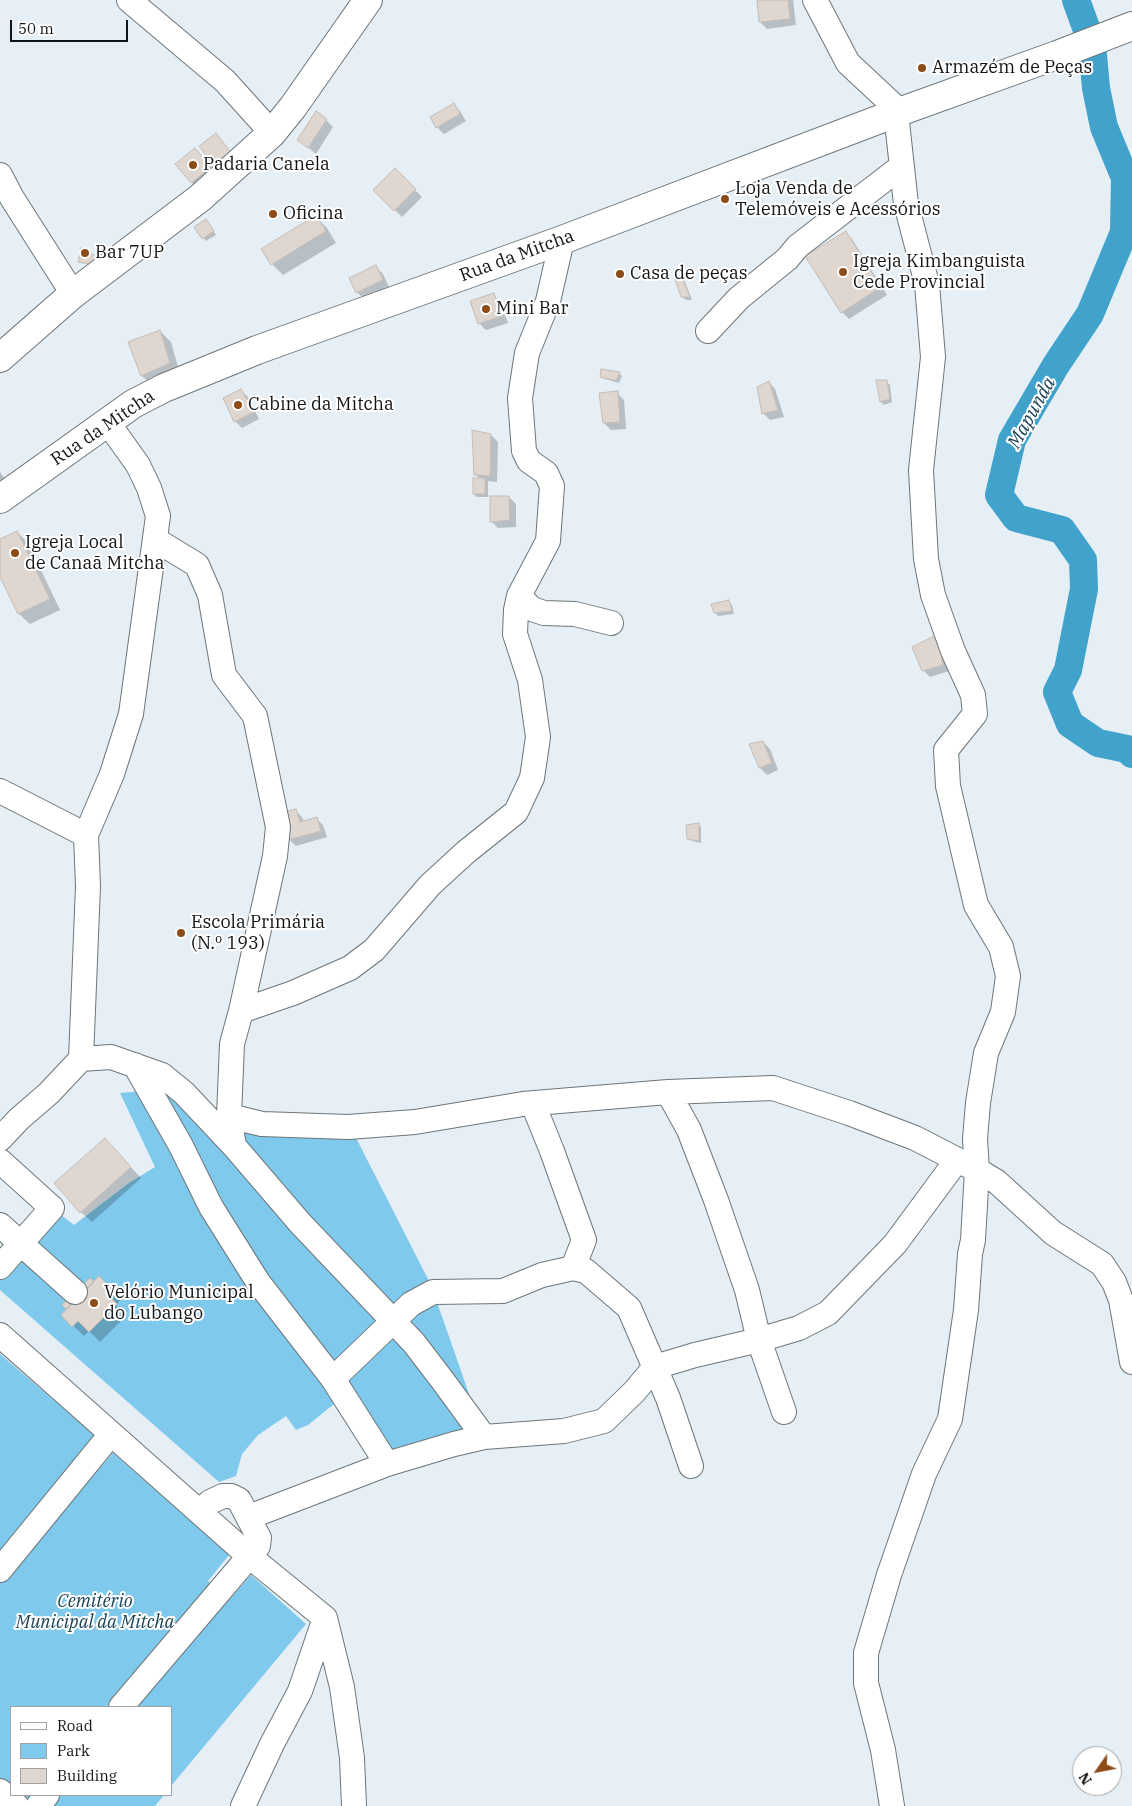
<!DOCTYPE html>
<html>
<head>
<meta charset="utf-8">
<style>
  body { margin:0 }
  #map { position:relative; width:1132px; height:1806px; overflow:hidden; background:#e5eff5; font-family:"IBM Plex Serif",serif }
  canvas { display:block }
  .legend { position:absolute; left:10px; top:1706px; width:162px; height:90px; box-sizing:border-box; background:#fff; border:1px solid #a0a1a2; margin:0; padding:6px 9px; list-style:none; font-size:15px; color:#121517 }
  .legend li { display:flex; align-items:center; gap:10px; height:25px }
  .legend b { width:25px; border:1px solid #a0a1a2 }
  .north { position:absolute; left:1072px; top:1746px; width:50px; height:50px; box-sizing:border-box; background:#fff; border:1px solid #a0a1a2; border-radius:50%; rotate:237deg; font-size:14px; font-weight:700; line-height:20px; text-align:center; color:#121517 }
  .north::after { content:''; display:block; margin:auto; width:18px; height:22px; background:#8c4b17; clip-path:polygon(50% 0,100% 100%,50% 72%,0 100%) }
  .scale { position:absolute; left:10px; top:20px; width:118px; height:22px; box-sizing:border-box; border:2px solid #121517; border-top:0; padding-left:6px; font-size:15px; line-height:18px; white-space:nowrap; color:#121517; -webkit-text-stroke:4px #fff; paint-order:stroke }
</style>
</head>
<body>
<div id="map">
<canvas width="1132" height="1806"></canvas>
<ul class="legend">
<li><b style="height:6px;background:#fff"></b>Road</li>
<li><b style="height:14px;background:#7fc9ec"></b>Park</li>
<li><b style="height:14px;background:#dfd6d0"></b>Building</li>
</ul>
<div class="north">N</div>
<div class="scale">50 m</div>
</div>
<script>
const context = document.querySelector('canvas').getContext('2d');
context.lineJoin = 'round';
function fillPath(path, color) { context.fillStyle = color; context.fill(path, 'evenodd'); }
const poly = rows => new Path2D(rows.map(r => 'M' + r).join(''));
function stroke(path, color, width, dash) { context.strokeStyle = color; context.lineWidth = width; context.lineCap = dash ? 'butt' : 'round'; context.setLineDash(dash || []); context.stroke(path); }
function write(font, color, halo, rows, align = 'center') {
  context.font = font + ' "IBM Plex Serif",serif'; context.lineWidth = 4; context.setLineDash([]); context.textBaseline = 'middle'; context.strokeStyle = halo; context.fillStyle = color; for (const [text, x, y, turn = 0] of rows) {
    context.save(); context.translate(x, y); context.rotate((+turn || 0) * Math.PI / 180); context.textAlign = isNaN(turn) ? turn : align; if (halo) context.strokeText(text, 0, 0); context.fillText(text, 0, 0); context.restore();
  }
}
const green = poly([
  [154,1090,245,1132,285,1137,354,1134,431,1285,484,1437,387,1464,339,1400,308,1425,296,1430,286,1416,258,1435,242,1454,236,1476,219,1482,0,1290,0,1277,57,1212,74,1225,129,1183,155,1167,120,1093],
  [0,1354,94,1435,67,1468,87,1483,113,1453,229,1555,208,1581,230,1599,251,1575,306,1624,171,1786,171,1707,11,1707,11,1795,164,1795,155,1806,0,1806]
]);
const shadow = poly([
  [758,0,793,0,796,25,767,29,760,22],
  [453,104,460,111,466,121,444,134,437,127,431,117],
  [326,120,333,127,316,154,299,140],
  [195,149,217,175,198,189,191,182],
  [395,170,422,197,402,217,375,190],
  [316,217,327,228,336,243,283,275,272,264],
  [209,224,216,235,206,241,196,228],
  [846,233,852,239,887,295,849,319,842,312],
  [376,267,383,274,389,287,364,299,357,292],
  [681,276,684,279,692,300,686,300,682,297],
  [493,295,500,302,508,323,486,330,479,323],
  [160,331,171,342,180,374,153,386,142,376,130,343],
  [619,373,622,376,619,383,605,379,601,376],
  [769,382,775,389,784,417,770,420,764,414],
  [878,382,887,382,890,385,892,402,884,405,881,402],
  [241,390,248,397,259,419,242,428,235,421],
  [617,393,624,400,626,429,611,430,604,423],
  [491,435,498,442,497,482,488,481,488,497,477,497,474,494,480,479,475,474],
  [0,472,12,490,0,499],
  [509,497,516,504,516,527,498,528,491,521],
  [17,532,28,543,60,610,30,624,19,614,0,574,0,540],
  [729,602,732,605,734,614,718,616,715,612],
  [945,643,949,671,930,677,923,670],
  [763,742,770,749,778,770,767,775,760,768,750,745],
  [295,810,302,817,304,822,316,818,323,825,327,837,296,846,289,839],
  [698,824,701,827,701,843,692,841,688,838],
  [115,1150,141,1178,92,1222,81,1212],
  [99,1278,121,1299,116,1305,126,1316,100,1342,89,1331,84,1336,62,1315,68,1309,64,1305]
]);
const river = poly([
  [1076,0,1092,44,1096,88,1104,127,1125,178,1124,232,1090,314,1056,365,1012,440,999,495,1016,518,1062,530,1083,560,1084,589,1068,670,1057,692,1070,724,1098,743,1127,749,1132,754]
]);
const building = poly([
  [757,0,788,0,790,19,759,22,757,0],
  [454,103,460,114,436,128,430,117,454,103],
  [316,111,327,119,308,148,297,140,316,111],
  [216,133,233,155,215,168,199,146,216,133],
  [195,148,211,167,191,183,175,164,195,148],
  [395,168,416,189,394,211,373,190,395,168],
  [316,215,326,231,271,265,261,249,316,215],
  [206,219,214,231,202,239,194,227,206,219],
  [846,231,881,287,841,313,805,256,846,231],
  [81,248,100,258,93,265,78,262,81,248],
  [376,265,383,280,356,293,349,278,376,265],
  [681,275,690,297,681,297,674,277,681,275],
  [494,293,502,316,478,324,470,301,494,293],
  [160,330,170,363,141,376,128,342,160,330],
  [601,369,620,372,616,381,600,377,601,369],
  [876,380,887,380,890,399,880,402,876,380],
  [769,381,778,410,762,414,757,387,769,381],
  [241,389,254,412,234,422,223,398,241,389],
  [618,391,620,422,603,423,599,393,618,391],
  [472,430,491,434,490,476,474,475,472,430],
  [473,478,485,478,485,494,473,494,473,478],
  [490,496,509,496,510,520,490,522,490,496],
  [17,531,50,599,18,614,0,577,0,539,17,531],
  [729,600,732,611,714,613,711,604,729,600],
  [938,634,943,665,922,671,912,647,938,634],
  [763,741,772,763,759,768,749,744,763,741],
  [296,809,300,822,317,817,321,831,288,840,280,813,296,809],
  [699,823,699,841,687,839,686,825,699,823],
  [105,1138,131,1167,80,1213,54,1183,105,1138],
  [99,1276,111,1288,106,1293,117,1304,89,1332,78,1321,72,1327,61,1315,99,1276],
  [90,1278,94,1282,66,1309,62,1305,90,1278]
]);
const minor = poly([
  [129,0,225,81,272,133],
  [815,0,848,63,892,104,896,113,906,204,927,284,933,357,921,470,926,559,933,595,953,651,973,695,975,714,946,750,948,786,976,905,1001,947,1008,976,1003,1012,986,1053,978,1103,975,1139,977,1170,973,1240,970,1254,966,1310,950,1419,924,1474,889,1575,866,1653,866,1683,883,1750,892,1806],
  [0,175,12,198,73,294],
  [708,331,739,298,787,259,798,246,902,166],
  [156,540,197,565,210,595,224,675,255,716,278,827,275,856,241,1011],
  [519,596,532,609,544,613,575,614,611,623],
  [0,791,86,835],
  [81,1059,111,1057,162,1075,184,1093,234,1146,300,1223,414,1343,443,1381,484,1437],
  [135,1065,181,1146,211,1207,258,1282,333,1379,387,1464],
  [668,1092,689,1130,716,1200,747,1290,759,1340,784,1412],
  [533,1104,552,1151,584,1240,573,1268],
  [229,1116,262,1124,348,1127,415,1122,523,1104,668,1092,773,1088,849,1113,915,1138,977,1170,997,1182,1053,1233,1102,1264,1114,1282,1121,1300,1132,1362],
  [0,1139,19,1119,49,1093,81,1059,88,886,86,835,112,774,131,714,158,516,149,488,138,465,108,423],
  [234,1146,229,1116,232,1044,241,1011,293,993,350,968,374,950,430,885,466,852,516,812,532,778,538,737,530,680,515,634,516,610,519,596,548,541,552,486,546,473,529,461,524,451,520,398,527,353,548,301,562,240],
  [0,1161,52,1208,0,1267],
  [0,1225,75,1292],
  [0,1335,249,1556,325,1618],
  [333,1379,411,1304,433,1292,503,1291,542,1275,573,1268,586,1271,629,1308,668,1398,691,1466],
  [249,1517,387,1464,454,1444,484,1437,564,1431,604,1421,634,1392,655,1367,695,1355,759,1340,799,1328,828,1313,895,1244,957,1160],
  [0,1570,111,1434],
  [325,1618,342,1687,352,1758,354,1806],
  [121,1707,258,1546,259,1538,239,1500,231,1496,223,1496,210,1502,200,1512],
  [0,1791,17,1806],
  [38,1806,47,1795],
  [243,1806,272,1744,300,1691,325,1618]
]);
const major = poly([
  [0,358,73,294,200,198,272,133,293,107,368,0],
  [0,499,133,404,164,388,257,350,562,240,896,113,1057,55,1132,26]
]);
const markers = [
  [922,68,5,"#8c4b17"],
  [193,165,5,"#8c4b17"],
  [725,199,5,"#8c4b17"],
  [273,214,5,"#8c4b17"],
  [85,253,5,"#8c4b17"],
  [843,272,5,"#8c4b17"],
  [620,274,5,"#8c4b17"],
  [486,309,5,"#8c4b17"],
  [238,405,5,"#8c4b17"],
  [15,553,5,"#8c4b17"],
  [181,933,5,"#8c4b17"],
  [94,1303,5,"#8c4b17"]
];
const poiNames = [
  ["Armazém de Peças",932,68],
  ["Padaria Canela",203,165],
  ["Loja Venda de",735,189],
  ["Telemóveis e Acessórios",735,210],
  ["Oficina",283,214],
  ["Bar 7UP",95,253],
  ["Igreja Kimbanguista",853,262],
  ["Cede Provincial",853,283],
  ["Casa de peças",630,274],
  ["Mini Bar",496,309],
  ["Cabine da Mitcha",248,405],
  ["Igreja Local",25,543],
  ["de Canaã Mitcha",25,564],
  ["Escola Primária",191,923],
  ["(N.º 193)",191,944],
  ["Velório Municipal",104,1293],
  ["do Lubango",104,1314]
];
const streetNames = [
  ["Rua da Mitcha",517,256,-20],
  ["Rua da Mitcha",103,428,-34]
];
const parkNames = [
  ["Cemitério",95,1602],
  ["Municipal da Mitcha",95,1623]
];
const waterNames = [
  ["Mapunda",1032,413,-61]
];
fillPath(green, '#7fc9ec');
fillPath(shadow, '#0003');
stroke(river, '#41a2cb', 28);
fillPath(building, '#dfd6d0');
stroke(building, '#c5bcb6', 1);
stroke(minor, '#6d767a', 26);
stroke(major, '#6d767a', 30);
stroke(minor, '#fff', 24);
stroke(major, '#fff', 28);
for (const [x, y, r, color] of markers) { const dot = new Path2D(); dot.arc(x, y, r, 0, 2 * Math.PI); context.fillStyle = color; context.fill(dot); stroke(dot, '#fff', 2); }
write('18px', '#121517', '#fff', poiNames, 'left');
write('18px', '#121517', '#fff', streetNames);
write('italic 18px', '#194355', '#fff', parkNames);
write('italic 19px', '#1b4456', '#fff', waterNames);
</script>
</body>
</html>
